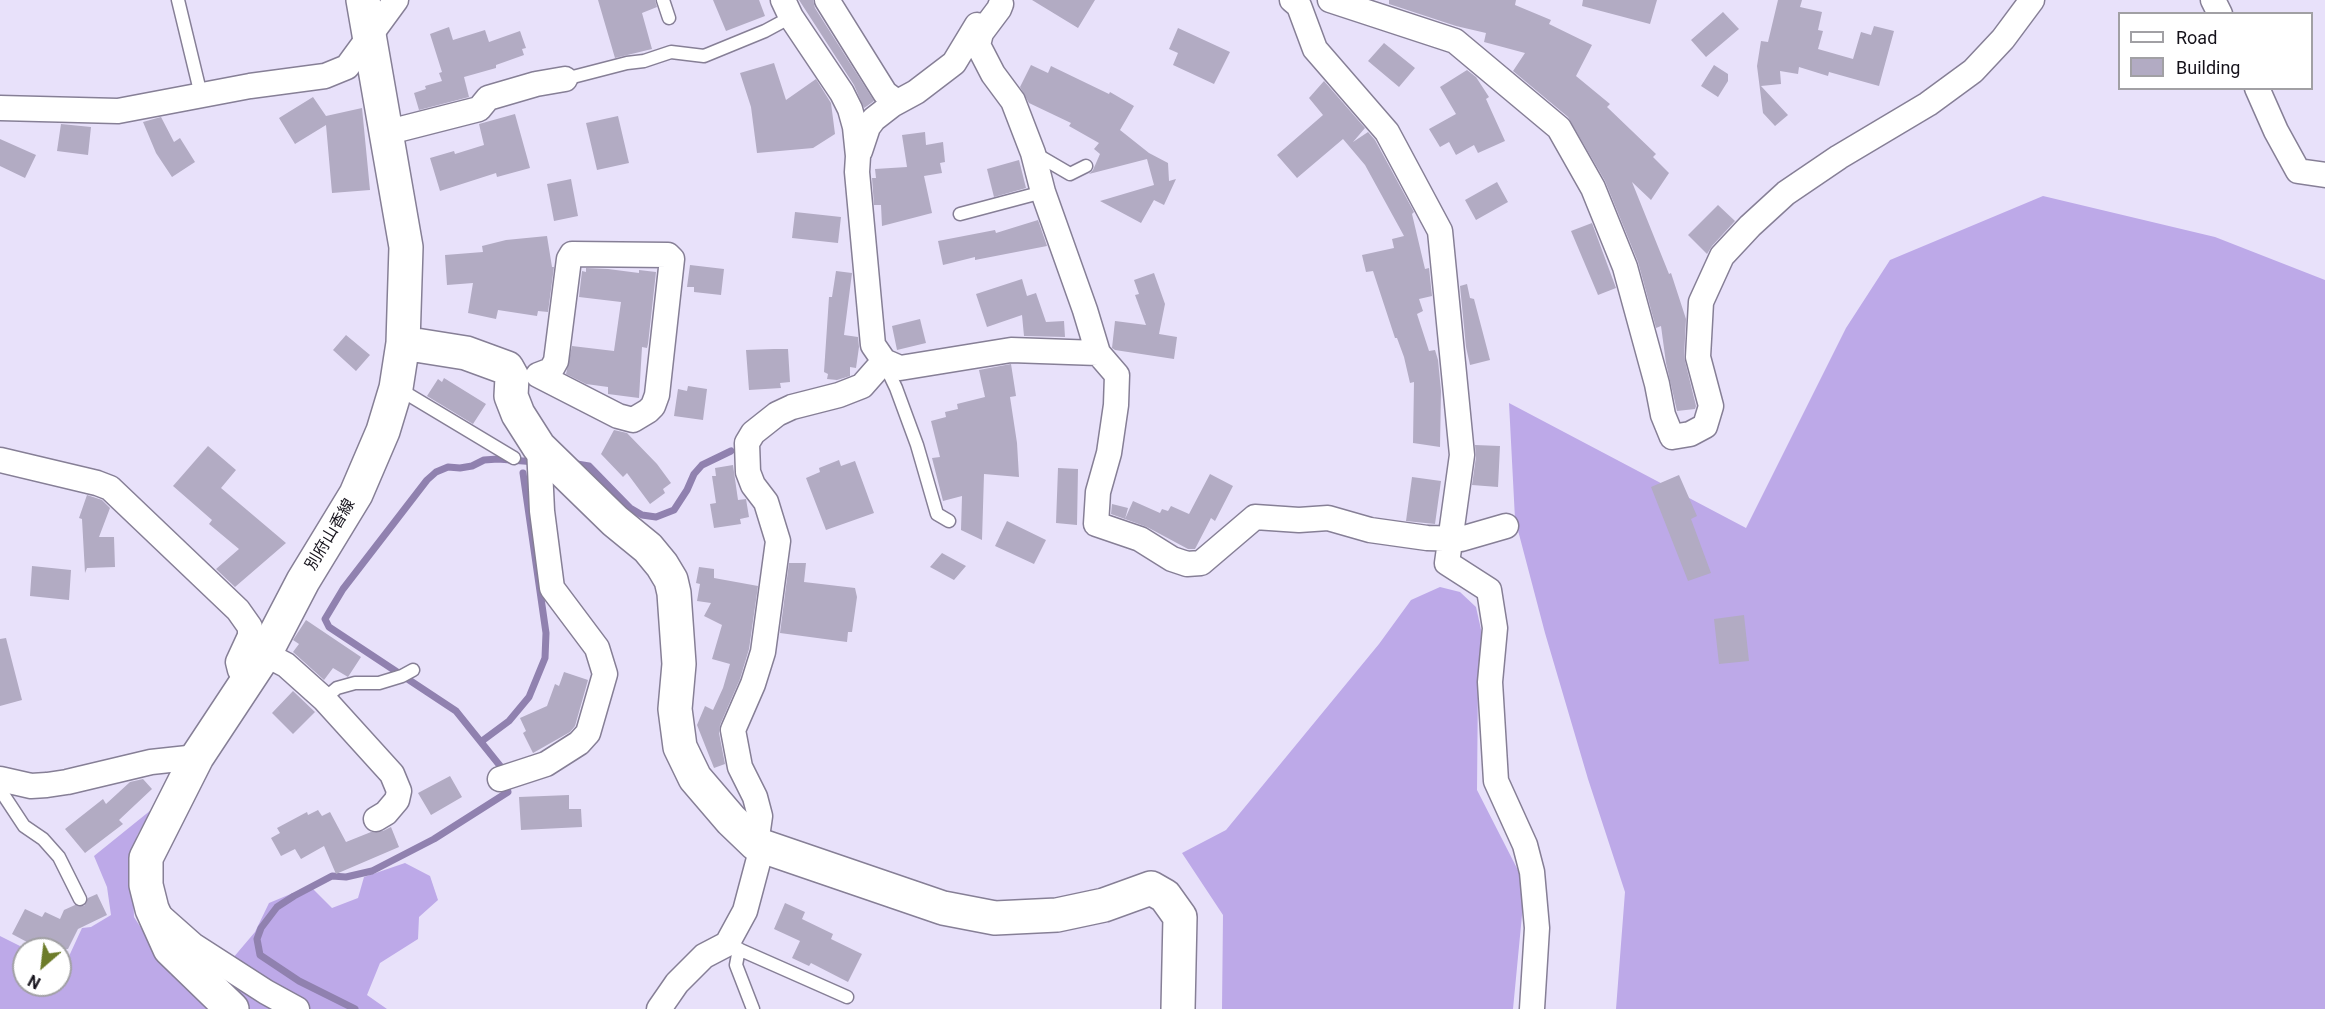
<!DOCTYPE html>
<html>
<head>
<meta charset="utf-8">
<style>
  body { margin:0 }
  #map { position:relative; width:2325px; height:1009px; overflow:hidden; background:#e8e1fa; font-family:Roboto,sans-serif }
  canvas { display:block }
  .legend { position:absolute; left:2118px; top:12px; width:195px; height:78px; box-sizing:border-box; background:#fff; border:2px solid #a1a0a4; margin:0; padding:8px 10px; list-style:none; font-size:18px; color:#15121b }
  .legend li { display:flex; align-items:center; gap:12px; height:30px }
  .legend b { width:30px; border:2px solid #a1a0a4 }
  .north { position:absolute; left:12px; top:937px; width:60px; height:60px; box-sizing:border-box; background:#fff; border:2px solid #a1a0a4; border-radius:50%; rotate:208deg; font-size:16px; font-weight:700; line-height:24px; text-align:center; color:#15121b }
  .north::after { content:''; display:block; margin:auto; width:21px; height:27px; background:#6d7c2a; clip-path:polygon(50% 0,100% 100%,50% 72%,0 100%) }
</style>
</head>
<body>
<div id="map">
<canvas width="2325" height="1009"></canvas>
<ul class="legend">
<li><b style="height:8px;background:#fff"></b>Road</li>
<li><b style="height:16px;background:#b2abc3"></b>Building</li>
</ul>
<div class="north">N</div>
</div>
<script>
const context = document.querySelector('canvas').getContext('2d');
context.lineJoin = 'round';
function fillPath(path, color) { context.fillStyle = color; context.fill(path, 'evenodd'); }
const poly = rows => new Path2D(rows.map(r => 'M' + r).join(''));
function stroke(path, color, width, dash) { context.strokeStyle = color; context.lineWidth = width; context.lineCap = dash ? 'butt' : 'round'; context.setLineDash(dash || []); context.stroke(path); }
function write(font, color, halo, rows, align = 'center') {
  context.font = font + ' Roboto,"Noto Sans JP",sans-serif'; context.lineWidth = 4.5; context.setLineDash([]); context.textBaseline = 'middle'; context.strokeStyle = halo; context.fillStyle = color; for (const [text, x, y, turn = 0] of rows) {
    context.save(); context.translate(x, y); context.rotate((+turn || 0) * Math.PI / 180); context.textAlign = isNaN(turn) ? turn : align; if (halo) context.strokeText(text, 0, 0); context.fillText(text, 0, 0); context.restore();
  }
}
const forest = poly([
  [2043,196,2215,237,2325,280,2325,1009,1616,1009,1625,892,1588,779,1545,633,1515,519,1509,403,1746,528,1846,328,1890,260],
  [1440,587,1460,592,1476,607,1482,634,1478,679,1477,790,1525,884,1513,1009,1222,1009,1223,915,1182,853,1226,830,1379,644,1411,600],
  [151,810,137,836,132,866,134,917,171,975,216,978,255,932,269,903,310,886,332,908,358,898,364,877,405,863,430,876,438,900,419,917,418,939,380,963,367,995,387,1009,0,1009,0,936,26,949,24,949,24,985,60,985,60,966,64,967,82,928,91,927,111,915,107,887,94,856]
]);
const stream = poly([
  [571,463,589,466,630,508,642,515,656,517,674,510,687,490,694,474,702,465,731,451],
  [482,741,509,721,529,697,545,658,546,633,523,473],
  [355,1009,299,981,260,955,257,939,261,928,277,907,294,896,332,876,346,877,372,871,434,839,508,792,501,767,456,711,329,627,325,619,343,589,427,480,436,472,448,467,460,468,472,466,484,460,498,459,536,462]
]);
const building = poly([
  [598,0,655,0,657,7,642,13,652,49,615,58],
  [713,0,759,0,765,16,726,31],
  [799,0,813,0,815,8,874,101,867,106,864,108,854,85],
  [1032,0,1095,0,1078,28],
  [1389,0,1516,0,1515,5,1551,20,1549,24,1592,45,1576,76,1610,104,1607,107,1656,154,1653,157,1669,173,1651,200,1632,182,1669,274,1671,273,1686,319,1684,357,1696,406,1695,409,1677,411,1666,363,1661,326,1656,328,1638,262,1605,181,1568,117,1513,71,1525,53,1484,42,1486,33,1456,26,1389,4],
  [1583,0,1657,0,1650,24,1582,6],
  [1778,0,1802,0,1800,7,1822,12,1818,30,1823,31,1818,49,1853,59,1861,32,1871,35,1874,26,1894,31,1879,86,1829,72,1828,76,1799,67,1798,74,1780,71,1781,84,1761,86,1788,115,1775,126,1763,113,1757,66,1761,41,1768,42],
  [1723,12,1739,29,1706,57,1691,40],
  [449,27,453,40,485,30,489,42,520,31,526,48,522,49,524,55,496,65,496,68,464,77,469,97,419,110,414,93,426,89,425,86,442,81,439,73,442,72,430,34],
  [1178,28,1230,52,1214,84,1173,65,1178,53,1169,49],
  [1384,43,1415,68,1399,87,1368,61],
  [774,63,786,100,816,79,831,103,835,134,813,148,757,153,751,107,740,73],
  [1031,65,1048,73,1051,66,1109,94,1110,92,1134,106,1120,130,1149,153,1168,163,1169,181,1176,179,1164,205,1154,200,1141,223,1100,201,1154,185,1147,159,1089,174,1093,170,1100,154,1094,149,1099,143,1069,126,1071,123,1029,103,1020,87],
  [1714,65,1728,74,1728,81,1718,97,1701,86],
  [1467,70,1476,77,1489,97,1486,99,1505,141,1478,153,1474,145,1456,155,1449,142,1440,147,1429,129,1456,114,1440,87],
  [1324,81,1365,128,1353,142,1368,132,1375,140,1414,212,1412,214,1425,269,1429,268,1432,296,1419,299,1423,311,1417,314,1429,351,1435,350,1438,360,1441,391,1440,447,1413,443,1414,382,1410,383,1404,357,1397,338,1395,338,1373,271,1366,272,1362,255,1394,248,1392,239,1404,236,1365,165,1343,139,1297,178,1277,155,1323,115,1309,98],
  [313,97,326,116,362,108,370,190,332,193,326,125,295,144,279,118],
  [515,114,530,168,497,177,496,173,440,191,430,158,454,151,455,154,484,145,479,124],
  [618,116,629,163,597,170,586,123],
  [161,117,174,142,180,138,195,162,172,177,156,153,143,122],
  [61,124,91,127,88,155,57,151],
  [925,132,926,145,943,142,945,162,940,163,942,173,924,176,932,213,882,226,881,205,874,205,872,178,876,178,875,169,907,167,902,135],
  [0,139,36,155,25,178,0,166],
  [1019,160,1026,188,994,197,987,169],
  [571,179,578,216,554,221,547,184],
  [1497,182,1508,202,1476,220,1465,200],
  [1718,205,1735,221,1712,246,1707,254,1688,235],
  [795,212,841,217,838,243,792,238],
  [1038,220,1047,246,975,260,975,257,943,265,938,241,995,230,996,233],
  [1592,223,1616,288,1598,295,1571,231],
  [547,236,552,267,554,267,548,312,538,311,537,316,498,310,496,319,468,313,473,283,447,285,445,255,483,252,482,246,506,240],
  [690,265,724,269,721,295,694,292,694,287,687,287],
  [586,268,608,269,639,273,639,270,656,272,648,344,647,348,642,347,639,398,608,394,608,387,586,384,566,374,572,346,614,351,621,302,579,297,582,271,586,272],
  [836,271,852,273,844,335,858,337,859,347,856,368,850,367,850,376,837,380,827,379,828,374,824,372,829,297,832,297],
  [1154,273,1165,304,1159,334,1177,337,1174,359,1115,350,1112,348,1115,321,1146,325,1135,295,1139,294,1134,280],
  [1022,279,1027,296,1036,293,1046,322,1064,321,1065,337,1024,336,1022,315,987,327,976,294],
  [1467,284,1470,298,1474,299,1490,360,1470,365,1466,347,1460,286],
  [920,319,926,343,897,350,892,326],
  [346,335,370,355,356,371,333,350],
  [774,349,788,349,790,382,780,383,781,388,749,390,746,350],
  [1011,364,1016,396,1010,397,1017,443,1019,477,984,474,982,540,961,530,962,496,943,501,932,458,940,457,931,421,946,417,945,412,958,409,957,404,985,397,979,370],
  [444,378,486,404,473,424,427,396,438,379,442,382],
  [688,386,707,389,703,420,674,416,678,389,687,391],
  [614,430,627,433,657,464,671,483,663,489,665,493,650,504,627,473,623,477,601,454],
  [1475,445,1500,446,1498,487,1472,485,1476,457],
  [208,446,236,470,221,488,286,543,235,587,216,569,239,549,209,524,212,520,173,486],
  [839,460,841,466,855,461,874,513,826,530,806,478,820,472,819,468],
  [733,465,738,500,746,499,749,517,740,519,741,524,714,528,710,504,716,503,712,476,716,476,715,468],
  [1058,468,1078,469,1077,525,1056,523],
  [1210,474,1233,486,1215,521,1211,518,1195,549,1188,549,1147,527,1125,519,1133,501,1160,513,1162,509,1168,511,1171,506,1189,514],
  [1679,475,1697,516,1691,519,1711,573,1688,581,1651,487],
  [1412,477,1441,481,1435,524,1406,521],
  [87,495,102,500,110,508,99,537,114,537,115,567,87,568,85,573,82,519,79,518],
  [1112,504,1128,508,1125,519,1111,514],
  [1007,521,1046,540,1034,564,995,546],
  [942,553,966,566,954,580,930,567],
  [789,563,806,563,804,582,855,588,857,597,852,632,848,632,847,642,780,633],
  [32,566,71,570,69,600,30,596],
  [699,567,714,569,714,578,758,586,749,649,740,679,720,725,719,733,725,764,714,768,697,725,705,706,713,710,723,688,730,664,712,659,722,625,704,616,711,603,697,601,700,584,696,583],
  [1744,615,1749,661,1719,664,1714,619],
  [306,620,361,657,348,677,333,668,324,680,293,652,299,644,293,640],
  [6,638,22,700,0,706,0,639],
  [564,672,588,680,575,726,570,732,533,753,523,733,526,731,520,718,547,706,555,684,559,686],
  [293,691,315,712,293,734,272,713],
  [450,776,462,797,431,815,418,793],
  [143,779,152,789,119,820,123,824,85,853,65,829,103,799,106,804,130,782],
  [569,795,569,809,581,809,582,827,521,830,519,797],
  [318,810,322,816,330,812,346,842,371,832,383,831,391,827,399,847,336,874,324,846,301,859,295,849,281,856,271,838,280,833,277,828,307,812,308,815],
  [97,894,107,915,78,929,68,949,23,949,27,942,12,934,25,909,42,917,45,912,60,919,64,910,75,905,84,906,88,898],
  [785,903,805,912,802,919,833,934,831,939,862,954,848,982,811,963,809,966,792,958,800,941,774,929]
]);
const lane = poly([
  [178,0,201,95],
  [663,0,669,18],
  [565,79,627,63,644,61,671,52,704,56,765,31,791,17],
  [1034,153,1070,174,1086,166],
  [960,214,1043,192],
  [885,365,896,388,917,445,937,514,949,521],
  [399,389,514,458],
  [324,699,337,688,355,683,379,683,402,676,413,670],
  [2,780,1,791,24,826,43,839,59,857,80,899],
  [727,944,847,997],
  [739,949,736,965,753,1009]
]);
const street = poly([
  [783,0,791,17,842,93,850,109,855,127,858,156,857,172,873,345,884,361,900,368,1011,350,1098,353],
  [827,0,885,93,897,102],
  [1292,0,1299,6,1315,49,1387,132,1440,231,1462,455,1447,563,1489,590,1495,628,1490,682,1496,781,1525,845,1532,872,1537,928,1532,1009],
  [1330,0,1455,41,1559,128,1593,188,1625,267,1657,384,1663,415,1672,437,1690,434,1705,426,1711,406,1698,357,1701,302,1722,256,1750,226,1786,193,1839,157,1928,104,1973,71,2003,39,2032,0],
  [2213,0,2220,14],
  [1001,4,999,9,981,33,978,45,993,74,1013,101,1033,153,1043,192,1085,310,1098,353,1117,375,1116,405,1109,453,1098,492,1096,524,1140,539,1172,559,1187,564,1201,563,1255,517,1299,520,1328,518,1370,530,1427,538,1461,539,1506,526],
  [2257,88,2276,131,2298,171,2325,175],
  [0,108,118,111,250,86,325,76,347,67,396,0],
  [385,133,479,109,488,98,536,84,565,79],
  [860,151,868,127,874,119,892,105,916,92,954,63,977,25],
  [572,254,668,255,672,259,657,395,653,406,648,411,633,420,618,416,538,375,551,370,556,361,569,259,572,254],
  [0,460,97,483,110,488,238,610,250,627,250,636,238,662,240,670,252,676],
  [265,654,286,665,324,699,392,774,399,791,397,800,386,813,376,819],
  [0,779,31,786,47,785,67,782,151,762,197,757],
  [500,779,546,764,579,743,588,733,605,674,597,648,552,588,542,511,539,447],
  [756,844,760,816,755,797,740,767,733,730,753,684,763,652,778,541,766,502,753,485,748,472,747,443,753,433,777,414,792,407,839,395,862,386,884,361],
  [158,914,193,945,266,992,297,1009],
  [659,1009,677,983,704,956,727,944,745,911,762,847]
]);
const secondary = poly([
  [403,343,466,353,507,368,512,377,511,396,518,414,539,447,615,521,648,548,662,565,671,580,674,593,679,664,675,709,680,747,695,778,731,820,756,844,943,908,995,918,1057,915,1104,905,1151,888,1165,896,1180,917,1178,1009],
  [232,1009,170,949,152,909,146,885,146,858,197,757,265,654,303,581,356,494,383,431,396,388,403,343,406,247,363,0]
]);
const streetNames = [
  ["別府山香線",331,535,-59]
];
fillPath(forest, '#bda9e8');
stroke(stream, '#9081af', 7);
fillPath(building, '#b2abc3');
stroke(lane, '#867f96', 15);
stroke(street, '#867f96', 27);
stroke(secondary, '#867f96', 36);
stroke(lane, '#fff', 12);
stroke(street, '#fff', 24);
stroke(secondary, '#fff', 33);
write('16px', '#15121b', '#fff', streetNames);
</script>
</body>
</html>
